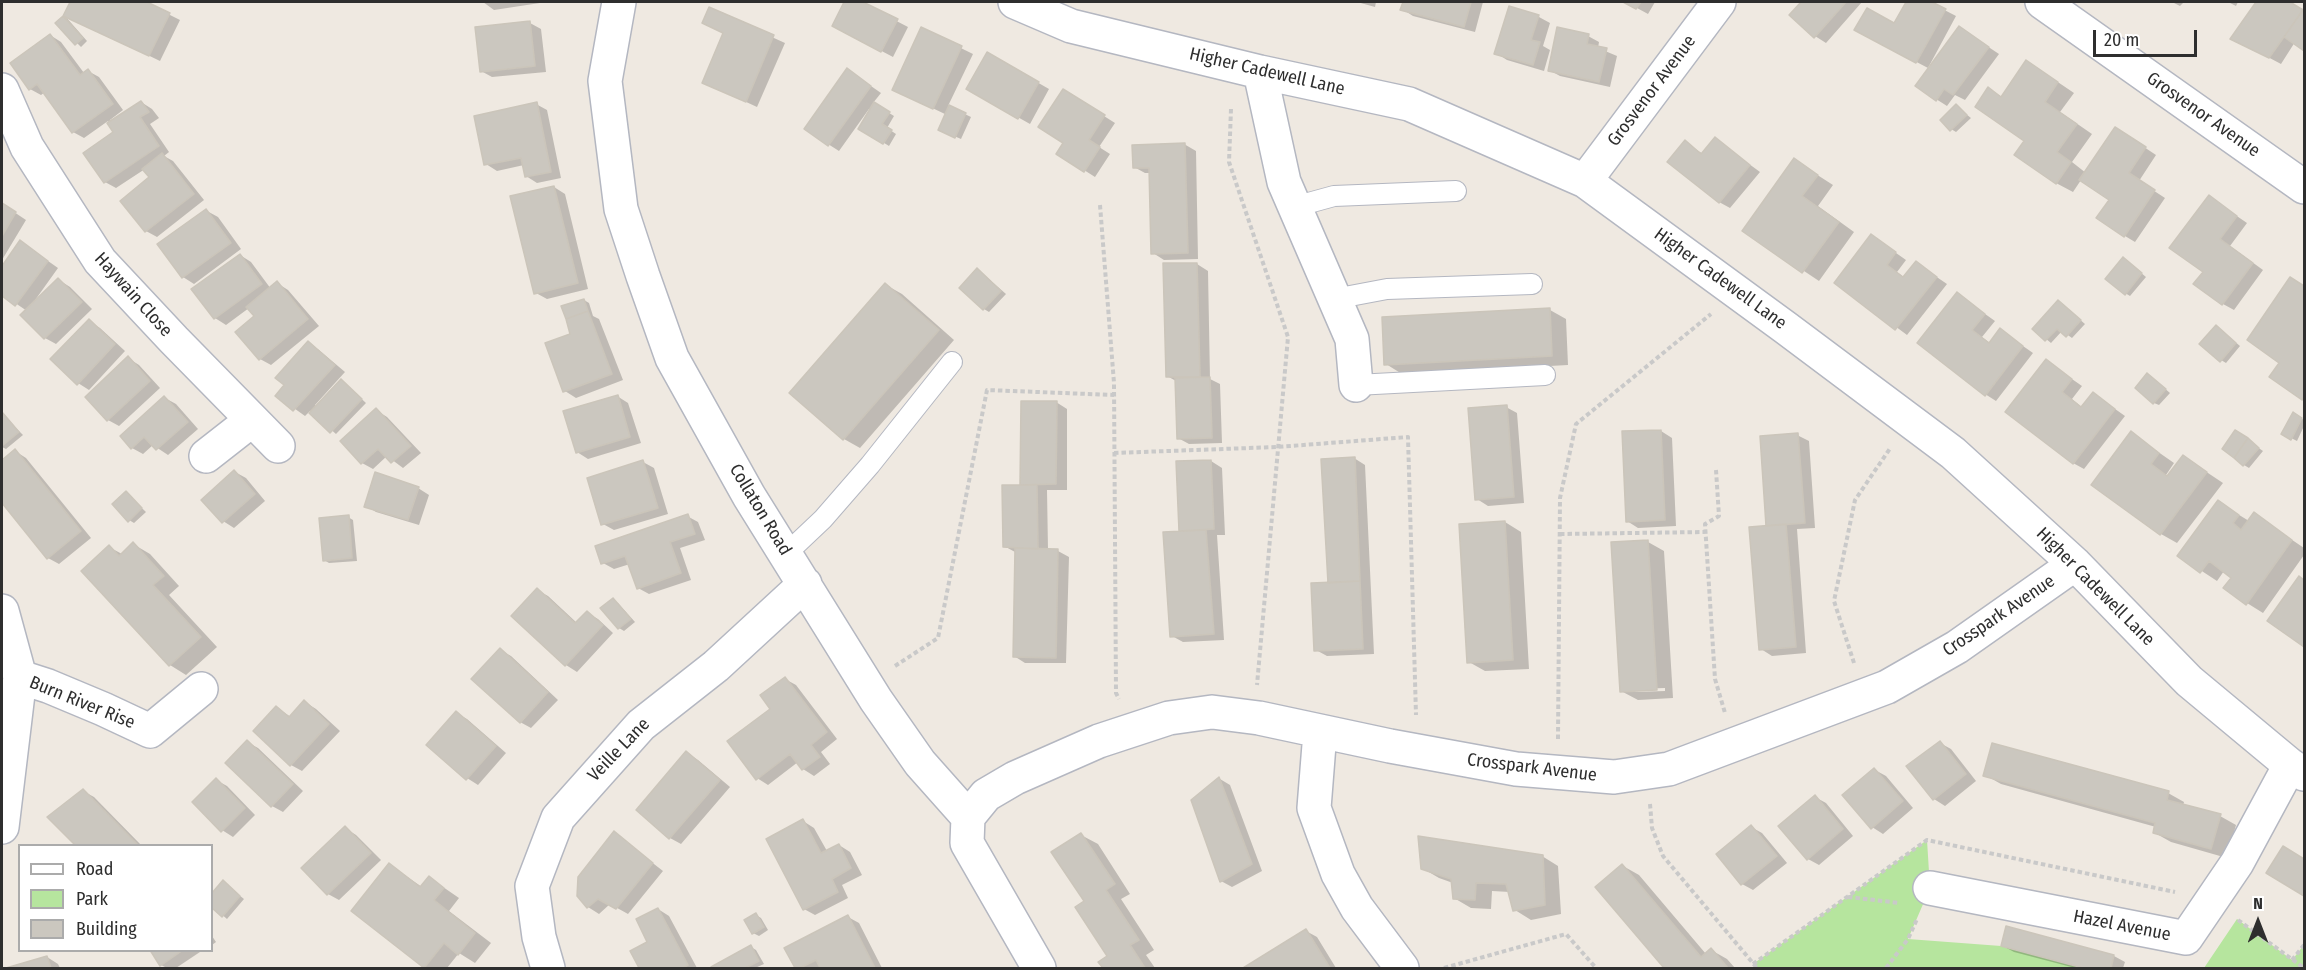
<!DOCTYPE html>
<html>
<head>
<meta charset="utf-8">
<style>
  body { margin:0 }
  #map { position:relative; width:2306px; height:970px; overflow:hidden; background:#efe9e1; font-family:"Fira Sans Condensed",sans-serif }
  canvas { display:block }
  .frame { position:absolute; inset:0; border:3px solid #2e2e2e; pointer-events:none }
  .legend { position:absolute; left:18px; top:844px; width:195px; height:108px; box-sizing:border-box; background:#fff; border:2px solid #ababab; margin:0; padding:8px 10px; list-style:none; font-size:18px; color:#2e2e2e }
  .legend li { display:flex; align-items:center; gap:12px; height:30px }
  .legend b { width:30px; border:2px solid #ababab }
  .north { position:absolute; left:2228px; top:892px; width:60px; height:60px; -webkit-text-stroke:4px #fff; paint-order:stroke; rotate:0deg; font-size:16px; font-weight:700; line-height:24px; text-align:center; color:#2e2e2e }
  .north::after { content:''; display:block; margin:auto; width:21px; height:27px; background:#2e2e2e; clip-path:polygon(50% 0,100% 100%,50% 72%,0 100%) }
  .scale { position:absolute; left:2093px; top:30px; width:104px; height:27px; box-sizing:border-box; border:3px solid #2e2e2e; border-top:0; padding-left:8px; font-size:18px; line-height:21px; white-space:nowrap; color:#2e2e2e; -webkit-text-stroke:4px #fff; paint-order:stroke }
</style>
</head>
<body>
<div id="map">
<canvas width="2306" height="970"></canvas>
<div class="frame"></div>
<ul class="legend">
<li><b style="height:8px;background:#fff"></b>Road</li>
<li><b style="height:16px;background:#b6e59e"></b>Park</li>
<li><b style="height:16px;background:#cbc7bf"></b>Building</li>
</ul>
<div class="north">N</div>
<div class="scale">20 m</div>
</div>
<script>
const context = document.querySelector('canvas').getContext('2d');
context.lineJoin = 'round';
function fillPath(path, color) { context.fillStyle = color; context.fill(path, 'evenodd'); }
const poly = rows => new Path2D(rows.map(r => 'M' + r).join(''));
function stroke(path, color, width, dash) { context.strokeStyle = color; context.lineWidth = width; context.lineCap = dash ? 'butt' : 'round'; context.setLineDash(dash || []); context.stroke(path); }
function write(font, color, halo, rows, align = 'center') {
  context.font = font + ' "Fira Sans Condensed",sans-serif'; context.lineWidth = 4.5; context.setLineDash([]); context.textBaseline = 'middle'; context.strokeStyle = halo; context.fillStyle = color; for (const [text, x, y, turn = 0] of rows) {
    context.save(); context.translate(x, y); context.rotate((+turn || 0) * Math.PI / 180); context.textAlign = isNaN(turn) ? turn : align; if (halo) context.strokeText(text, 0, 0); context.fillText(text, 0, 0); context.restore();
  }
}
const green = poly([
  [1927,840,1930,888,1908,939,2001,946,2083,968,1757,968,1753,964],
  [2237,919,2292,960,2304,945,2304,968,2204,968]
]);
const shadow = poly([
  [72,2,144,2,180,20,160,61,65,15],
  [483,2,540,2,540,3,494,10],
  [846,2,860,2,908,27,893,57,834,26],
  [1357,2,1376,2,1375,7],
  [1404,2,1483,2,1475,32,1413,16,1402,9],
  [1626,2,1655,2,1648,14],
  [1803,2,1862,2,1826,43,1815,36,1791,15],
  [1907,2,1929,2,1956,16,1928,68,1867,36,1895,25],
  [2172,2,2184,2,2180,6],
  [2228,2,2238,2,2236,6],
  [2258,2,2289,2,2304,10,2304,49,2295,42,2281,64,2232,38],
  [1510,8,1539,17,1550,23,1543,46,1550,50,1544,71,1507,60,1496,53],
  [710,9,785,43,757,107,703,82,725,33],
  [65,16,87,41,81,47,57,23],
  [530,23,541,29,546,72,492,77,481,71],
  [1960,28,1999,54,1965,100,1955,95,1947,106,1936,99],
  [922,29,973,54,948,106,971,117,961,139,945,132,947,115,905,95],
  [50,35,61,42,84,73,88,71,99,77,123,110,110,120,112,122,141,102,152,109,159,118,150,124,169,152,164,156,173,161,204,200,157,237,146,231,151,178,145,169,116,188,105,182,115,133,108,121,84,138,73,132,45,92,41,95,30,89],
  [1588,36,1599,42,1598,48,1617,56,1610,87,1560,76,1549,70],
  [988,54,1049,89,1030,124,968,89],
  [2043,72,2074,93,2060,112,2092,134,2072,162,2086,173,2126,135,2156,155,2139,181,2165,198,2135,242,2125,236,2111,200,2081,180,2073,192,2056,183,1989,89,2002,97],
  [858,77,881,93,873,103,894,116,887,128,896,134,889,146,860,128,871,110,869,109,839,151,828,144],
  [1074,97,1115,123,1099,147,1110,154,1095,177,1084,170],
  [536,104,547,110,561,178,537,183,526,176,524,165,497,171,486,164],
  [1956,106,1971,118,1956,132,1951,129],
  [1715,139,1760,172,1730,208,1719,202,1685,142,1703,154],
  [1184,144,1196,151,1198,259,1164,260,1153,253,1150,173,1145,173,1134,167],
  [1794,160,1833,185,1818,206,1854,232,1819,281,1744,231],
  [554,187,565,194,588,289,547,299,536,293],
  [2209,197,2247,223,2230,246,2263,270,2234,310,2223,304,2205,272],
  [2,204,26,220,2,260],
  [207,211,218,217,241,249,194,284,183,277],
  [1872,236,1906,260,1897,272,1905,278,1916,263,1947,284,1907,335,1836,282],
  [21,242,58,268,33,303,59,280,70,287,92,309,56,344,45,338,27,311,2,294,2,269],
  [240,255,251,262,271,289,277,283,288,290,319,326,271,365,260,359,256,316,249,308,226,325,215,318],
  [2128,262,2146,277,2130,296,2125,293],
  [1197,264,1208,271,1210,379,1220,384,1222,443,1189,444,1178,438,1176,381,1167,376],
  [982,273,1006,294,989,312,984,309],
  [2291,279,2304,287,2304,400,2271,377,2281,362],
  [886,285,902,294,954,340,860,448,844,439],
  [1957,294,1995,321,1982,337,1990,343,2000,330,2033,353,1996,401,1985,394],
  [584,300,589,303,593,316,599,319,623,380,576,398,565,391,571,335],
  [2063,305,2085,324,2072,338,2062,331,2051,343,2034,329],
  [1550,310,1566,319,1568,365,1402,374,1386,364],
  [89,321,100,328,125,351,89,390,78,383],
  [2221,330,2240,346,2226,363,2221,360],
  [308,343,319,350,345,372,315,405,317,407,342,381,366,403,336,434,310,411,305,416,277,396,286,385],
  [128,358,139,365,160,388,119,426,108,420],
  [2046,361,2082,386,2072,399,2083,408,2094,394,2125,416,2084,469,2073,463],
  [2148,374,2170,393,2159,405,2154,403],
  [617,396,628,403,641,443,588,459,577,452],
  [165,398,176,404,198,429,168,455,153,445,143,454,132,448],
  [1022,402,1056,402,1067,409,1067,490,1047,490,1048,550,1058,551,1069,557,1066,663,1025,663,1014,656,1015,552,1004,546,1021,487],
  [1506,407,1517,413,1524,503,1488,506,1477,499],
  [376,410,387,417,421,453,403,468,387,456,373,469,362,463],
  [2,414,23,435,6,449,2,447],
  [2293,414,2304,420,2304,426,2297,441,2283,434],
  [1661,431,1672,438,1676,526,1638,528,1627,521],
  [2131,433,2174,463,2166,475,2169,477,2184,457,2223,483,2177,543,2161,534,2094,484],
  [1797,435,1809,441,1815,528,1797,529,1806,653,1772,656,1761,649,1768,527],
  [2240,435,2263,451,2249,468,2244,465],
  [15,451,26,458,91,538,59,564,48,558,2,501,2,462],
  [1354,458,1365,465,1374,654,1327,656,1316,650],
  [1211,461,1222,468,1225,535,1217,535,1224,640,1183,642,1172,636,1181,533,1178,463],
  [643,462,654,468,668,514,614,530,603,524],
  [235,472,246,478,265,501,234,528,223,521],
  [418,488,429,495,419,525,376,512,366,506],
  [126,493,146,512,134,523,129,520],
  [2218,502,2249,521,2254,514,2304,548,2304,555,2263,613,2247,603,2233,577,2224,571,2217,581,2179,556],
  [687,516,698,522,705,540,680,548,691,580,649,594,638,588,630,564,614,569,603,563],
  [348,517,353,520,357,561,329,563,324,560],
  [1505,522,1521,532,1529,669,1485,671,1469,662],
  [1648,542,1664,551,1673,698,1638,700,1621,691],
  [1665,688,1665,691,1635,692,1635,689],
  [133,544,150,554,179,586,169,595,217,647,186,675,170,665,83,571,109,547,122,554],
  [2299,578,2304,581,2304,645,2269,620],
  [537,590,548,596,577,623,587,613,598,619,613,633,577,672,566,665,513,616],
  [613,600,618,603,635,622,624,631,619,628,602,608],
  [500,650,511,656,558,700,531,728,520,722],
  [785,679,796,685,837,739,821,752,830,764,814,776,803,769,798,762,768,785,757,778,772,709],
  [305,702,316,709,340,731,302,771,291,765,277,708,291,717],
  [456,713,467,719,506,753,478,785,467,778],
  [247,742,258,748,303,791,283,812,272,806],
  [1940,743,1951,749,1976,781,1945,806,1934,799],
  [687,753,698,760,730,787,681,844,670,838,638,809],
  [1875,770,1886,776,1913,808,1883,834,1872,827],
  [1985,775,2168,793,2184,802,2183,806,2220,816,2236,825,2227,858,2171,842,2155,833,2156,827,2001,784],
  [1220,779,1230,785,1262,871,1232,887,1221,881,1193,801],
  [216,780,227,786,255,815,233,837,222,830],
  [83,791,94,797,142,846,79,846],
  [1815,797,1826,803,1853,836,1819,865,1808,859],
  [803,821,814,828,827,851,839,845,850,852,862,875,842,885,848,898,815,915,804,909],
  [1751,827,1762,833,1787,863,1753,890,1742,884,1718,854],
  [345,828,356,835,381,860,339,900,328,894,303,869],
  [614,833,663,871,628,914,610,904,599,914,588,907],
  [1081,835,1098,844,1130,894,1121,899,1154,950,1146,955,1155,968,1104,968,1100,962,1109,957,1086,902],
  [1542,856,1558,866,1561,914,1531,920,1515,910,1510,892,1492,891,1491,909,1471,908,1454,898,1453,883,1439,878,1422,868],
  [390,865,422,887,430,878,459,898,449,911,491,943,475,963,459,953,447,968,428,968,425,967],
  [1623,866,1639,875,1706,954,1711,950,1727,959,1735,968,1666,968,1597,887],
  [223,882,244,899,227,919,212,906,212,895],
  [658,909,669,916,697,968,641,968,632,952,649,942],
  [756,915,761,918,768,930,759,936,753,933],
  [848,917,859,923,882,968,796,968,786,948],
  [1306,931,1317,937,1336,968,1245,968],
  [212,936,216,942,212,945],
  [2003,946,2114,956,2125,962,2123,968,2075,968,2014,952],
  [751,947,756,950,764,964,755,968,714,968],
  [151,950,203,950,176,968,167,968,161,965],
  [47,957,58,964,60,968,11,968]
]);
const building = poly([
  [70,2,147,2,170,13,149,56,63,16,70,2],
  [844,2,863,2,898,19,881,52,832,26,844,2],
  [1403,2,1471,2,1464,27,1400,10,1403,2],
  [1623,2,1641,2,1636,9,1623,2],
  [1801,2,1846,2,1814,38,1789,15,1801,2],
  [1906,2,1932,2,1946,9,1916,63,1854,30,1867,8,1894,23,1906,2],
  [2256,2,2290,2,2303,10,2269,58,2230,39,2256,2],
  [1509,6,1539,15,1531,40,1540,42,1533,65,1494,54,1509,6],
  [709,7,774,35,746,102,702,83,723,33,702,23,709,7],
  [2304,8,2304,51,2284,37,2304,8],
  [63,16,83,38,75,45,55,23,63,16],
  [530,21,535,66,480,72,475,27,530,21],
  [1959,26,1989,47,1953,95,1944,89,1936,101,1915,86,1959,26],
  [921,27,962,46,933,109,892,90,921,27],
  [1557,27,1589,34,1587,44,1607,48,1599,82,1548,71,1557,27],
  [50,34,80,75,88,69,113,104,72,133,37,84,29,90,10,63,50,34],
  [987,52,1039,82,1018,119,966,89,987,52],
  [2026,60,2058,82,2045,102,2077,124,2057,152,2071,162,2056,184,2014,155,2024,141,1975,107,1988,87,2001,97,2026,60],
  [847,68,871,86,828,146,804,129,847,68],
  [1063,89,1105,115,1089,140,1100,147,1084,172,1056,154,1063,143,1038,127,1063,89],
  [141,101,149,112,140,117,159,146,104,183,83,153,113,132,107,123,141,101],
  [537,102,551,172,525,177,521,158,484,165,474,116,537,102],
  [874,102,890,112,882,124,892,130,883,144,858,129,874,102],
  [1956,104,1967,115,1950,131,1940,120,1956,104],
  [949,105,966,113,955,138,938,130,949,105],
  [2115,127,2146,147,2129,173,2155,190,2124,237,2096,218,2109,200,2079,180,2115,127],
  [1715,137,1750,165,1719,203,1667,162,1685,140,1701,154,1715,137],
  [1185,143,1188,253,1151,254,1149,168,1133,168,1132,145,1185,143],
  [162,153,194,194,145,232,120,201,149,177,142,169,162,153],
  [1794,158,1818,175,1802,196,1839,222,1802,273,1742,231,1794,158],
  [554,186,578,283,534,294,510,196,554,186],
  [2209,195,2237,216,2220,239,2253,263,2222,305,2193,284,2203,272,2169,248,2209,195],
  [2,203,16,212,2,236,2,203],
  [206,209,231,243,182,278,157,244,206,209],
  [1871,234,1896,252,1887,265,1903,277,1916,261,1937,277,1895,330,1834,283,1871,234],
  [20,240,48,261,15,306,2,296,2,266,20,240],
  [240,254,262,284,214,319,191,289,240,254],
  [2123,257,2142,273,2125,295,2105,279,2123,257],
  [1163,263,1197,263,1200,377,1166,377,1163,263],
  [977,268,1001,291,983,310,959,288,977,268],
  [2290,277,2304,286,2304,397,2302,400,2269,377,2279,363,2247,340,2290,277],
  [58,278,82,302,44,339,20,315,58,278],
  [277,281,308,319,259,360,235,332,254,316,246,307,277,281],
  [885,283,939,330,843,440,789,393,885,283],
  [1957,292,1985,314,1972,330,1989,343,2000,328,2023,346,1985,396,1917,343,1957,292],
  [584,299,588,311,566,319,561,306,584,299],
  [2058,300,2081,320,2066,337,2057,329,2045,341,2032,329,2058,300],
  [1550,308,1552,356,1384,365,1382,317,1550,308],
  [588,311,612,374,563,392,545,343,570,334,566,319,588,311],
  [89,319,115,344,77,385,50,359,89,319],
  [2216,325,2236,343,2220,362,2199,344,2216,325],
  [308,341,335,365,293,411,275,396,284,385,275,378,308,341],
  [128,356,150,381,107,421,85,397,128,356],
  [2046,359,2072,379,2062,392,2081,407,2093,392,2115,409,2073,464,2005,412,2046,359],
  [2147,373,2166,389,2153,404,2135,388,2147,373],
  [1210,377,1212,438,1177,439,1175,378,1210,377],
  [341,379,362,399,330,433,309,413,341,379],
  [618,395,630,437,576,453,563,411,618,395],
  [164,396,188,422,156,450,144,437,131,449,120,436,164,396],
  [1021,401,1057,401,1056,484,1020,485,1021,401],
  [1507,405,1514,497,1475,500,1468,408,1507,405],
  [376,408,411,446,391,463,378,449,361,464,340,441,376,408],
  [2,412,19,432,2,446,2,412],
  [2293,412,2302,418,2291,440,2281,434,2293,412],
  [1661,430,1665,520,1626,522,1622,431,1661,430],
  [2235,430,2248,438,2234,458,2222,449,2235,430],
  [2131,431,2159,453,2151,464,2167,476,2183,455,2207,472,2160,535,2091,485,2131,431],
  [1798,433,1805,523,1766,526,1760,436,1798,433],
  [2248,438,2259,448,2243,466,2234,458,2248,438],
  [15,449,81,531,47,559,2,503,2,460,15,449],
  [1355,457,1360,581,1328,583,1321,459,1355,457],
  [643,460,658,508,601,525,587,478,643,460],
  [1211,460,1214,529,1179,531,1176,461,1211,460],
  [234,470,255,494,222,523,201,500,234,470],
  [375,472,419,487,408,520,364,507,375,472],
  [1002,485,1037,485,1038,549,1003,547,1002,485],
  [126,491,142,508,128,522,112,504,126,491],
  [2218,500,2239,515,2233,523,2241,530,2254,512,2292,540,2246,605,2223,588,2231,578,2209,561,2200,573,2177,556,2218,500],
  [688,514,695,534,670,542,681,573,637,589,625,556,601,564,595,546,688,514],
  [349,515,352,558,323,561,319,518,349,515],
  [1505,521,1513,660,1467,663,1459,524,1505,521],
  [1786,524,1796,647,1759,650,1749,527,1786,524],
  [1206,530,1214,634,1170,637,1163,532,1206,530],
  [1648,540,1657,690,1620,692,1611,542,1648,540],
  [133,542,164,576,153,585,201,637,169,666,81,571,109,545,119,556,133,542],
  [1015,548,1058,549,1056,658,1013,657,1015,548],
  [2299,576,2304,580,2304,647,2267,621,2299,576],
  [1360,581,1363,649,1314,651,1311,583,1360,581],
  [537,588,575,623,587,611,603,625,565,666,511,616,537,588],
  [613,598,631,619,618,629,600,608,613,598],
  [500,648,548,692,520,723,471,679,500,648],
  [785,677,827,732,811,745,820,757,802,770,790,754,756,780,727,741,770,709,760,695,785,677],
  [304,700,329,724,290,766,253,731,276,706,289,717,304,700],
  [456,711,496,746,466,780,426,745,456,711],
  [247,740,293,784,271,807,225,763,247,740],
  [1940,741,1966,774,1933,800,1906,766,1940,741],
  [1992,743,2169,791,2167,800,2221,814,2211,849,2153,833,2155,823,1983,776,1992,743],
  [686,751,720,780,669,839,636,810,686,751],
  [1874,768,1903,801,1871,829,1842,795,1874,768],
  [1219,777,1252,864,1220,882,1191,800,1219,777],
  [216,778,245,808,221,832,192,802,216,778],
  [83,789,139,846,76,846,47,817,83,789],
  [1815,795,1843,829,1807,860,1778,826,1815,795],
  [803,819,821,853,839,844,851,868,832,879,838,892,803,910,766,839,803,819],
  [1751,825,1777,856,1741,885,1716,854,1751,825],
  [345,826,371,853,327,895,301,868,345,826],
  [614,831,653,863,616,909,598,899,587,908,577,896,578,877,614,831],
  [1081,833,1115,884,1106,890,1139,940,1130,945,1145,968,1103,968,1098,962,1107,956,1075,907,1084,901,1051,852,1081,833],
  [1418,836,1543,855,1545,905,1513,911,1506,884,1476,883,1475,900,1453,899,1451,879,1421,869,1418,836],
  [2283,846,2304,859,2304,896,2266,873,2283,846],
  [389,863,420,887,429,876,444,888,434,900,475,933,458,955,444,943,424,968,351,911,389,863],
  [1622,864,1701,957,1711,948,1728,968,1664,968,1595,887,1622,864],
  [223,880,240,896,222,917,212,908,212,893,223,880],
  [658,908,688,965,683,968,639,968,630,951,647,942,636,919,658,908],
  [756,913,764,927,752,934,744,920,756,913],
  [848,915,875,968,820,968,816,960,800,968,795,968,784,948,848,915],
  [2006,926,2114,955,2111,968,2083,968,2001,946,2006,926],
  [1306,929,1330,968,1243,968,1306,929],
  [751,945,759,961,745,968,712,968,711,967,751,945],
  [150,950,183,950,160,966,150,950],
  [47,956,51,968,6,968,47,956]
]);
const path = poly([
  [1231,109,1229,162,1288,337,1257,685],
  [1100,205,1114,383,1116,693,1119,699],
  [1114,453,1277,447,1408,437,1416,715],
  [1716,470,1719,516,1705,524,1715,679,1725,713],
  [1560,534,1706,532],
  [1854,663,1834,601,1855,500,1891,447],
  [895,666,938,638,987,390,1114,395],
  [1558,739,1560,498,1576,424,1711,314],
  [1650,804,1652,828,1663,856,1757,968],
  [1848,897,1900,903],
  [2238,920,2304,968],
  [2292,960,2304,945],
  [1753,964,1927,840,2175,892],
  [1444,968,1566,934,1596,968],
  [1886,968,1908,939,1917,919]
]);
const lane = poly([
  [1294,207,1334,196,1456,191],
  [1334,299,1387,289,1532,284],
  [1356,385,1545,375],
  [786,554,823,519,870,465,952,362]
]);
const street = poly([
  [619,2,605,81,621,209,643,276,672,358,749,496,876,700,920,763,968,817,967,843,1039,968],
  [1015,2,1071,26,1260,72,1409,104,1585,181,1786,328,1953,453,2075,564,2189,681,2290,765,2304,774],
  [2042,2,2304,187],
  [1260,72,1284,182,1352,339,1356,385],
  [2,90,27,147,100,261,174,340,278,446],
  [1585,181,1719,2],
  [206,456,252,420],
  [2,611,20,677,2,827],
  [20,677,48,686,103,709,150,731,201,689],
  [1320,732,1314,808,1338,874,1357,908,1402,968],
  [968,817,986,795,1015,778,1099,741,1169,718,1212,712,1259,718,1390,746,1516,769,1614,777,1669,769,1887,687,1957,647,2075,564],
  [1930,888,2186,938,2237,863,2290,765],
  [548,968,539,937,532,886,558,818,641,725,716,666,805,584]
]);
const streetNames = [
  ["Higher Cadewell Lane",1267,72,13],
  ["Grosvenor Avenue",1652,91,-53],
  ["Grosvenor Avenue",2203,115,35],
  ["Higher Cadewell Lane",1720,279,36],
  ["Haywain Close",133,295,48],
  ["Collaton Road",760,510,59],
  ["Higher Cadewell Lane",2095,587,45],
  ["Crosspark Avenue",1999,616,-34],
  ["Burn River Rise",82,703,22],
  ["Veille Lane",619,750,-46],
  ["Crosspark Avenue",1532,768,7],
  ["Hazel Avenue",2122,926,11]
];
fillPath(green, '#b6e59e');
fillPath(shadow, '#0003');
fillPath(building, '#cbc7bf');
stroke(building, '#cbc5ba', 1.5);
stroke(lane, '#b4b7c1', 22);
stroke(street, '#b4b7c1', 36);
stroke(path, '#c9c9c9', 4, [4.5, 3]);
stroke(lane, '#fff', 20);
stroke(street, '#fff', 33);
write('18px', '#2e2e2e', '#fff', streetNames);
</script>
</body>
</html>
